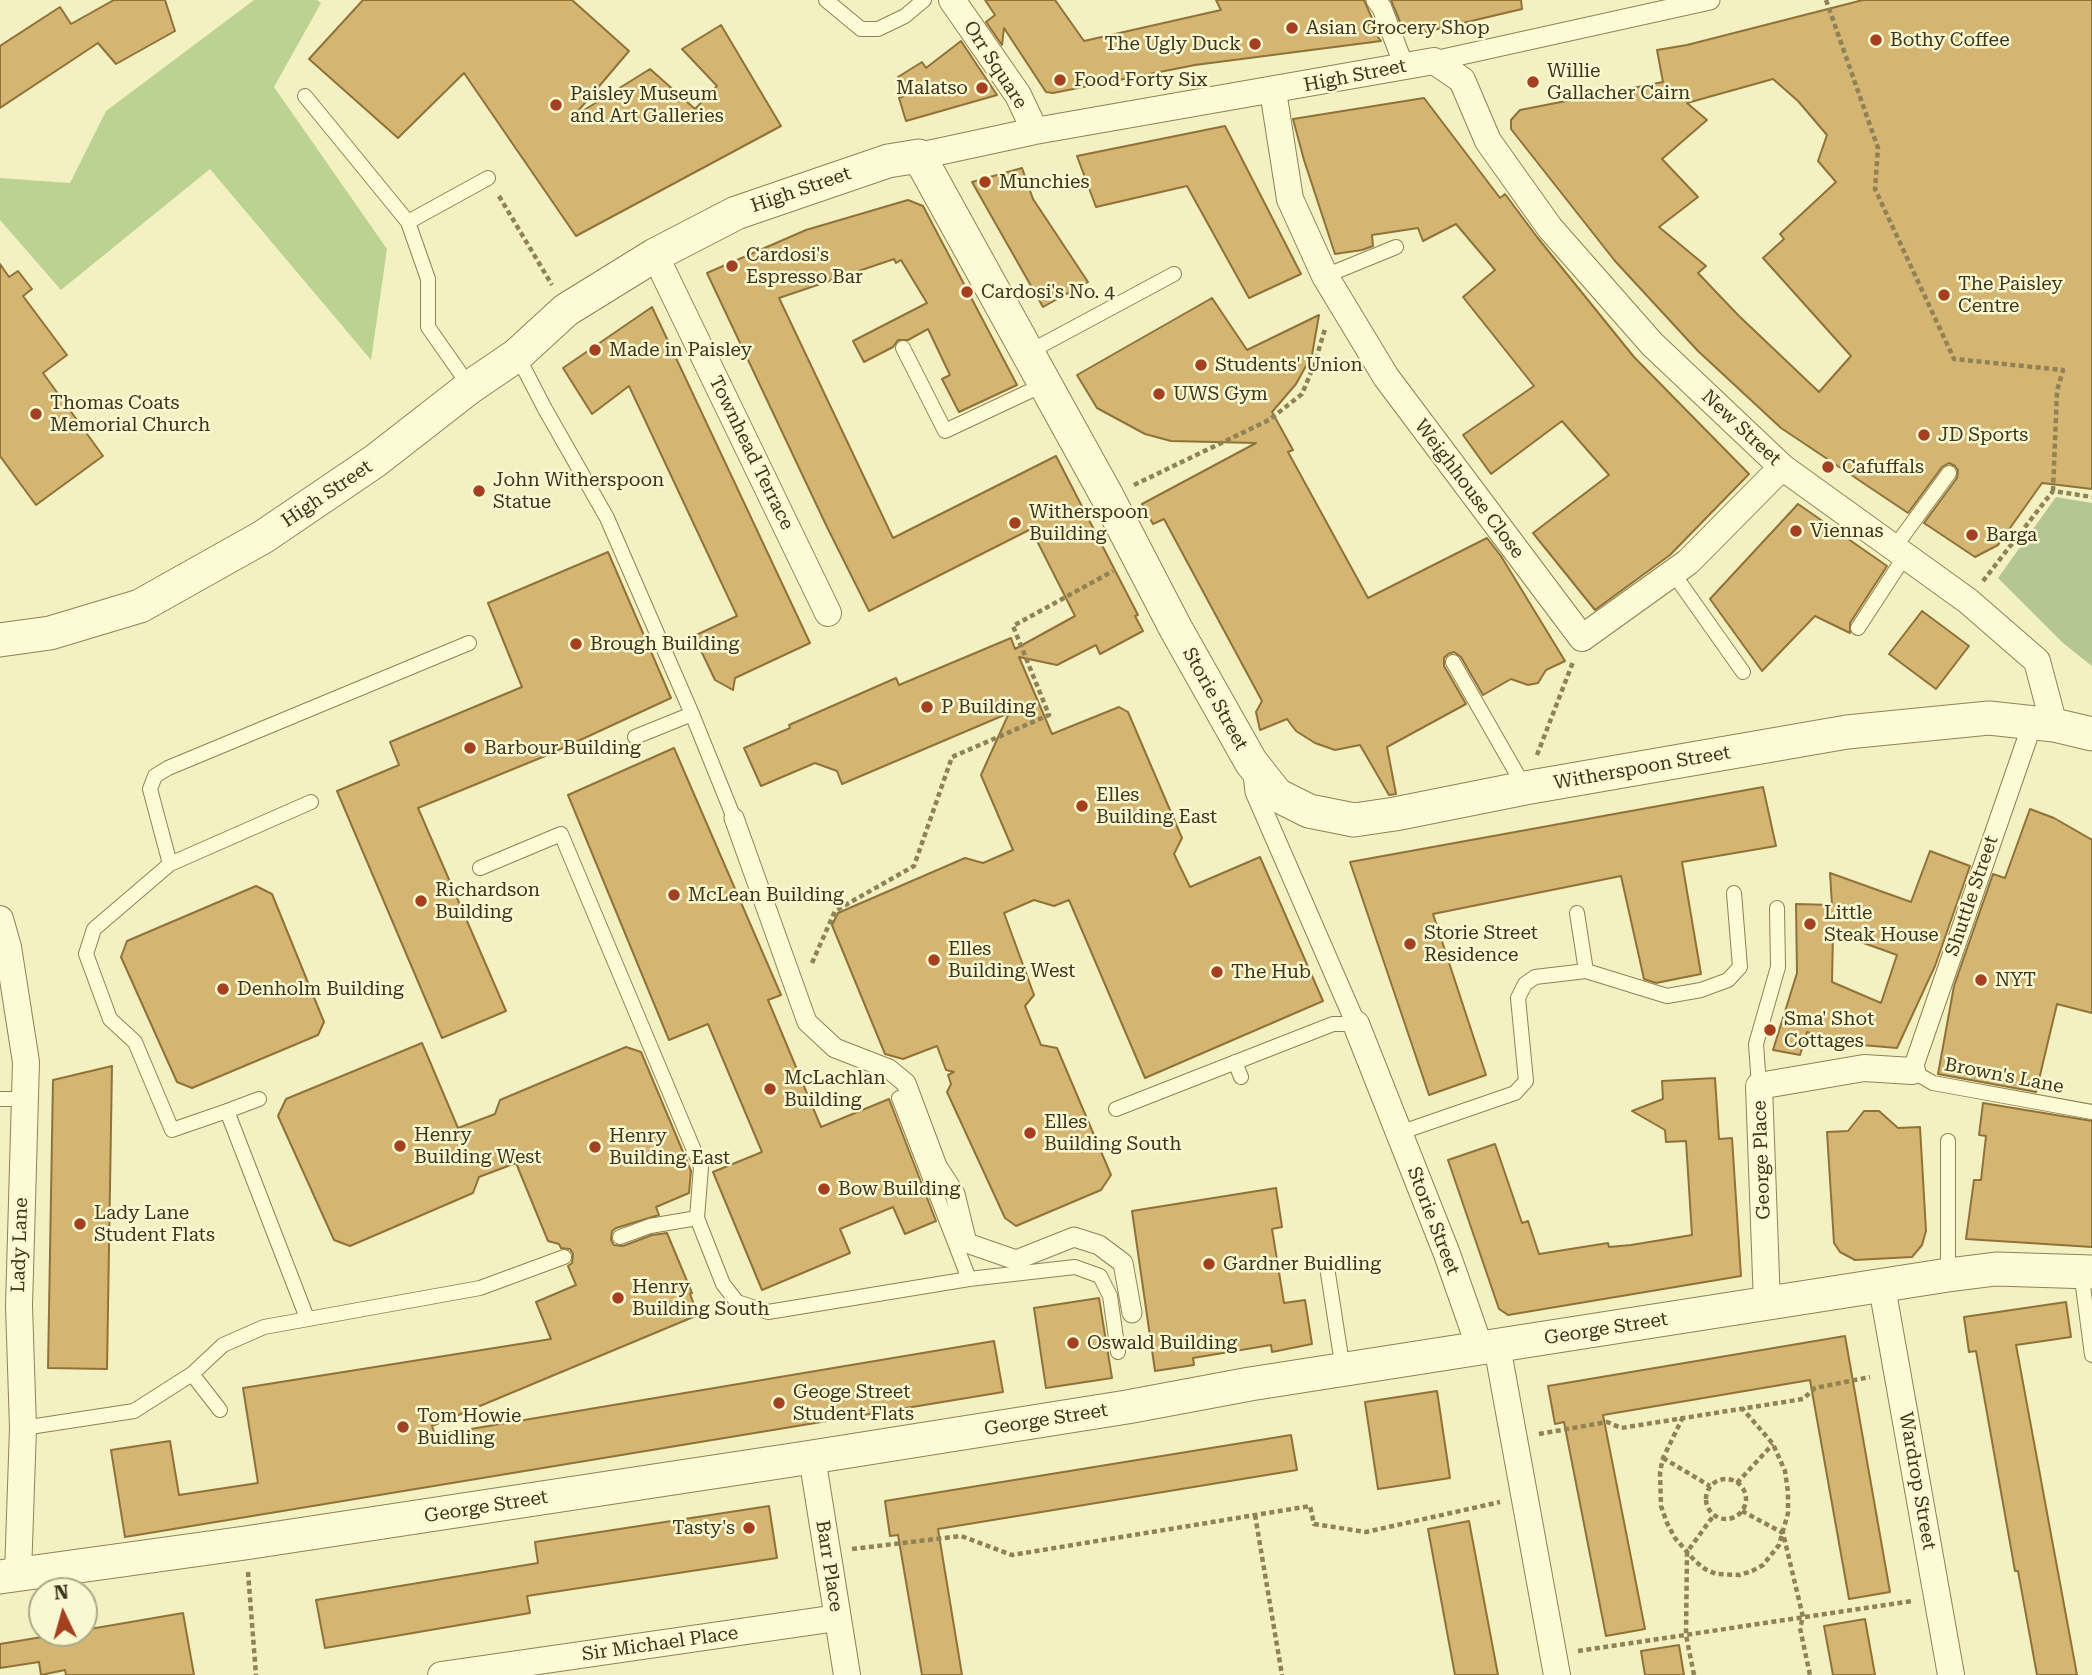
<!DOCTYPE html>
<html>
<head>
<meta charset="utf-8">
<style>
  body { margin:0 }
  #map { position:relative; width:2092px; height:1675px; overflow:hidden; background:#f3f1c1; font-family:"Roboto Serif",serif }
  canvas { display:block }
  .north { position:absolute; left:28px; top:1577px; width:70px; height:70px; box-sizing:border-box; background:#f9f8d1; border:2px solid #adaa89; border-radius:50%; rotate:355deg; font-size:19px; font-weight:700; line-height:28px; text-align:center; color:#3c341c }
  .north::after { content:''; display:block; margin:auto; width:24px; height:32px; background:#a4401f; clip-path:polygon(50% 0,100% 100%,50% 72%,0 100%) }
</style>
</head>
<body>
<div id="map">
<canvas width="2092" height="1675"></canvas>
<div class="north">N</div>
</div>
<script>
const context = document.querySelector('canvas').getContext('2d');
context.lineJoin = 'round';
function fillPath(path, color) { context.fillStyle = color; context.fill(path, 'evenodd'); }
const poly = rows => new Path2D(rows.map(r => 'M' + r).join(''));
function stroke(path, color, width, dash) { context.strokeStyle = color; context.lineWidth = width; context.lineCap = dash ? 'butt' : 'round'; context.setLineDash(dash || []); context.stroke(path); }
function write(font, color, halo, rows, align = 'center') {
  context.font = font + ' "Roboto Serif",serif'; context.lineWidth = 5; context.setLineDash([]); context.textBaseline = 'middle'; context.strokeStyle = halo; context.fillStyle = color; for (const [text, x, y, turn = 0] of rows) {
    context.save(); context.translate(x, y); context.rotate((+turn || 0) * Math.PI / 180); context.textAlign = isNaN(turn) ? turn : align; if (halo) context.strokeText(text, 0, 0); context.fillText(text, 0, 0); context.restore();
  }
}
const green = poly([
  [254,0,317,0,321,3,274,87,387,249,371,360,210,169,61,290,0,220,0,178,70,183,106,111]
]);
const cemetery = poly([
  [2056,497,2092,503,2092,666,2063,643,1998,578]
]);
const building = poly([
  [114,0,165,0,175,31,116,64,98,43,0,108,0,46,60,7,71,24,114,0],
  [363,0,572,0,629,51,573,117,650,69,695,109,717,86,682,49,721,25,781,126,576,236,464,73,398,138,309,59,363,0],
  [985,0,1055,0,1084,41,1221,10,1216,0,1364,0,1375,25,1368,24,1381,41,1195,65,1053,93,1046,92,1004,28,1002,45,986,22,995,15,985,0],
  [1391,0,1521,0,1522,9,1425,32,1403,29,1391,0],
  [1863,0,2092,0,2092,489,2042,483,1998,545,1975,557,1924,523,1957,478,1958,470,1955,466,1949,463,1942,467,1908,513,1781,428,1698,351,1615,261,1511,129,1511,120,1520,110,1663,82,1657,50,1687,45,1863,0],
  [1773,79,1798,101,1827,135,1818,161,1836,182,1780,234,1784,239,1763,258,1851,356,1819,392,1738,315,1698,273,1706,266,1659,227,1698,197,1662,159,1707,120,1687,103,1773,79],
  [961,41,997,95,906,121,899,98,904,96,898,77,922,62,926,68,961,41],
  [1424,98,1500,198,1505,194,1537,237,1634,357,1749,474,1670,555,1595,610,1533,533,1609,475,1562,421,1491,474,1463,435,1534,386,1463,297,1495,270,1456,224,1423,241,1418,228,1372,235,1373,246,1362,250,1335,254,1304,160,1293,119,1424,98],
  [1225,126,1301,274,1249,298,1187,186,1096,207,1077,156,1225,126],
  [1022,168,1033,199,1088,282,1043,307,972,182,1022,168],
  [908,200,923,206,1017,385,959,412,942,379,950,375,928,329,908,340,898,340,893,347,864,362,853,341,927,303,901,260,896,263,894,259,779,298,893,538,1056,456,1138,615,1135,616,1143,631,1100,654,1096,645,1057,665,1019,657,1052,734,1119,707,1128,712,1182,838,1174,854,1190,887,1260,857,1323,1001,1145,1078,1069,900,1054,906,1034,900,1004,913,1034,995,1025,1006,1041,1045,1057,1048,1111,1175,1101,1190,1016,1226,1005,1218,947,1092,951,1084,948,1075,954,1072,946,1070,937,1046,903,1059,885,1054,832,925,838,913,965,858,983,863,1013,850,981,775,1009,713,842,784,837,771,815,763,761,786,744,748,790,728,789,725,896,678,899,685,1011,638,1015,649,1075,616,1031,529,869,611,827,527,707,273,806,230,908,200],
  [0,264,9,277,18,271,32,289,23,296,67,355,43,373,103,456,36,505,0,456,0,264],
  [1212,298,1247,350,1319,315,1312,355,1296,384,1272,412,1293,450,1288,452,1368,598,1487,538,1501,556,1565,661,1546,670,1538,683,1528,685,1511,679,1483,695,1461,657,1454,652,1448,654,1444,658,1444,666,1466,704,1387,747,1396,794,1389,795,1360,745,1335,750,1315,743,1296,731,1287,719,1260,730,1256,712,1262,701,1164,519,1153,524,1142,504,1256,443,1171,441,1145,434,1097,408,1077,375,1212,298],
  [652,307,810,643,735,678,733,690,715,680,694,636,737,616,629,386,592,414,563,368,652,307],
  [1798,504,1887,566,1850,623,1850,633,1815,616,1762,671,1710,599,1798,504],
  [608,552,671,698,550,754,418,808,506,1011,442,1038,337,791,399,765,390,742,522,687,488,603,608,552],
  [1922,611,1969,646,1936,689,1889,654,1922,611],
  [674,748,781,995,768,1000,821,1127,889,1099,936,1221,905,1234,893,1207,840,1229,850,1253,762,1290,713,1172,762,1152,708,1024,669,1040,568,795,674,748],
  [1763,787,1776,846,1682,862,1701,974,1656,983,1644,979,1621,876,1433,914,1486,1075,1429,1095,1350,862,1763,787],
  [2030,809,2054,818,2092,840,2092,1013,2057,1004,2036,1092,1938,1074,1954,986,1993,874,2005,878,2030,809],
  [1930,851,1970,866,1935,966,1897,1048,1838,1043,1807,1032,1800,1055,1773,1050,1797,973,1796,904,1832,905,1830,873,1911,902,1930,851],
  [1833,932,1897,955,1881,1003,1832,982,1833,932],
  [256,886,272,894,324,1022,318,1035,192,1088,177,1082,121,957,127,941,256,886],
  [422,1043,458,1128,495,1114,500,1100,626,1047,641,1052,691,1171,689,1193,656,1207,659,1215,616,1228,612,1231,611,1240,614,1245,623,1246,652,1235,667,1233,692,1293,690,1294,698,1315,432,1426,435,1435,994,1341,1003,1392,125,1537,111,1450,170,1441,179,1495,258,1483,243,1388,551,1339,536,1302,576,1285,568,1266,572,1263,573,1254,570,1249,561,1248,559,1244,548,1241,516,1163,479,1177,473,1193,350,1246,334,1240,278,1116,286,1099,422,1043],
  [112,1066,107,1369,48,1368,53,1080,112,1066],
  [1715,1078,1719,1139,1732,1138,1741,1276,1508,1315,1499,1309,1448,1160,1495,1144,1522,1223,1528,1221,1539,1254,1608,1243,1609,1247,1631,1245,1692,1235,1686,1141,1666,1142,1665,1130,1632,1111,1663,1099,1662,1081,1715,1078],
  [1983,1103,2092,1121,2092,1247,1966,1239,1974,1180,1981,1180,1986,1136,1979,1135,1983,1103],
  [1864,1111,1879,1111,1898,1128,1920,1127,1926,1231,1922,1245,1912,1257,1855,1260,1840,1252,1834,1243,1827,1132,1848,1131,1864,1111],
  [1276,1188,1282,1227,1272,1229,1284,1303,1305,1300,1312,1344,1272,1352,1271,1345,1193,1358,1194,1365,1155,1371,1132,1211,1276,1188],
  [1099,1298,1112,1378,1046,1388,1034,1308,1099,1298],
  [2066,1302,2071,1337,2016,1345,2077,1675,2037,1675,2018,1571,2015,1571,1976,1351,1969,1352,1964,1317,2066,1302],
  [1845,1336,1890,1592,1849,1599,1810,1380,1603,1415,1645,1629,1606,1636,1564,1422,1555,1424,1548,1386,1845,1336],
  [1437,1391,1450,1478,1378,1489,1365,1402,1437,1391],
  [1291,1435,1297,1470,938,1529,962,1675,922,1675,898,1535,890,1536,885,1501,1291,1435],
  [769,1506,777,1558,527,1596,530,1613,325,1648,316,1600,538,1563,535,1542,769,1506],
  [1469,1521,1498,1675,1455,1675,1428,1529,1469,1521],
  [183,1613,194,1675,66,1675,65,1670,41,1675,39,1662,0,1668,0,1644,66,1633,84,1633,84,1630,183,1613],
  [1865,1619,1875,1675,1833,1675,1824,1626,1865,1619],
  [1679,1645,1684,1675,1645,1675,1641,1651,1679,1645]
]);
const path = poly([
  [1826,0,1878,148,1875,189,1954,359,2063,370,2057,391,2053,491],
  [499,196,552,285],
  [1134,485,1269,420,1302,394,1314,365,1325,329],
  [1983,581,2053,491,2092,497],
  [1537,755,1573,662],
  [812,963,835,911,914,866,952,757,1049,715,1013,626,1113,571],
  [1683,1417,1663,1458,1660,1472,1661,1506,1667,1523,1675,1538,1695,1561,1705,1569,1716,1574,1740,1575,1752,1571,1763,1565,1779,1545,1788,1513,1788,1492,1785,1471,1773,1444,1742,1408],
  [1539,1434,1607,1422,1621,1428,1803,1399,1815,1388,1870,1377],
  [1663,1458,1710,1486],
  '1706 1499a20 20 0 1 1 40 0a20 20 0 1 1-40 0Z',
  [1737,1483,1773,1444],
  [1742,1511,1783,1533,1803,1617,1800,1628,1810,1675],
  [1255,1515,1282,1675],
  [852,1549,961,1536,1012,1555,1310,1506,1314,1524,1366,1532,1500,1502],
  [248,1572,256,1675],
  [1578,1651,1912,1601],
  [1694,1675,1686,1635,1687,1552,1714,1515]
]);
const service = poly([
  [826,0,861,29,878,29,905,16,924,0],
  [305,96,408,222,428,279,428,327,470,387],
  [408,222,488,178],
  [1325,276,1396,247],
  [903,348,945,431,1045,384],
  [1027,353,1174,274],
  [517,355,545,409,607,518,692,714,734,818],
  [1894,548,1949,473],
  [1673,573,1743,672],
  [1858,628,1905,556],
  [1453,662,1525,788],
  [635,737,692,714],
  [170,864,150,789,155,776,168,768,469,643],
  [480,868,561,834,701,1167,697,1218,650,1226,620,1237],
  [1586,971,1667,996,1701,990,1728,980,1740,967,1734,893],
  [1235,1062,1241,1077],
  [1912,1071,1933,1083,2092,1112],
  [1759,1086,1756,1044,1778,967,1777,908],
  [0,1099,25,1099],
  [1116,1109,1333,1024,1356,1024],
  [227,1111,259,1099],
  [1399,1133,1515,1093,1526,1081,1518,998,1525,984,1535,977,1586,971,1577,913],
  [697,1218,723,1284,737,1302,768,1312,969,1279,899,1098],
  [1327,1267,1343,1370],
  [2081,1271,2092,1355],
  [1948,1275,1948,1141],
  [969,1279,1075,1267,1100,1276,1110,1296,1118,1352],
  [307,1318,227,1111,172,1130,135,1042,110,1019,86,954,94,929,170,864,311,802],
  [192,1374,220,1410],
  [23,1428,134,1411,192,1374,223,1345,264,1327,480,1288,564,1257]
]);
const pedestrian = poly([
  [1376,0,1382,8,1404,66],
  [1434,61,1710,0],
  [1253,774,1255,792,1356,1024],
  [734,818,807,1022,835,1048,889,1069,906,1083,937,1166,955,1194,967,1243,1016,1260,1074,1237,1099,1245,1123,1263,1132,1313],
  [1912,1071,2033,722]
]);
const minor = poly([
  [952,0,1018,95,1035,131],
  [1273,91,1290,199,1325,276,1386,377,1582,638,1688,562,1782,467],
  [919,156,1035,131,1434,61,1462,80,1488,141,1550,228,1652,344,1782,467,1968,601,2037,661,2054,725],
  [655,255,828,613],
  [0,919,8,947,26,1062,19,1306,23,1428,18,1574],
  [1356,1024,1447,1254,1480,1348],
  [1882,1287,1951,1675],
  [1767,1304,1759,1086,1864,1068,1912,1071],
  [1497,1346,1557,1675],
  [812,1457,847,1675],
  [441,1675,837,1618]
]);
const tertiary = poly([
  [0,640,50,633,140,606,263,537,375,461,470,387,517,355,566,310,655,255,736,213,888,161,919,156,1108,498,1176,629,1251,762,1277,795,1309,811,1354,820,1395,814,1525,788,1847,732,1989,718,2054,725,2092,734],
  [0,1577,245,1543,812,1457,1127,1407,1250,1384,1948,1275,1996,1269,2092,1272]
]);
const markers = [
  [1292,28,7,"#a4401f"],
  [1876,40,7,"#a4401f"],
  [1255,44,7,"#a4401f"],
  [1060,80,7,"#a4401f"],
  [1533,82,7,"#a4401f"],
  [982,88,7,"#a4401f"],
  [556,105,7,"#a4401f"],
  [985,182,7,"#a4401f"],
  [732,266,7,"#a4401f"],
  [967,292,7,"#a4401f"],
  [1944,295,7,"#a4401f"],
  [595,350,7,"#a4401f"],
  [1201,365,7,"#a4401f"],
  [1159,394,7,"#a4401f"],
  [36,414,7,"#a4401f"],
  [1924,435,7,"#a4401f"],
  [1828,467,7,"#a4401f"],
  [479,491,7,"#a4401f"],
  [1015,523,7,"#a4401f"],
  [1796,531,7,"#a4401f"],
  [1972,535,7,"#a4401f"],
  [576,644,7,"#a4401f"],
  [927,707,7,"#a4401f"],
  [470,748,7,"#a4401f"],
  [1082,806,7,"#a4401f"],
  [674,895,7,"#a4401f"],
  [421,901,7,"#a4401f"],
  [1810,924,7,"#a4401f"],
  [1410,944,7,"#a4401f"],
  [934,960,7,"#a4401f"],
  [1217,972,7,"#a4401f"],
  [1981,980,7,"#a4401f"],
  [223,989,7,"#a4401f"],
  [1770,1030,7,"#a4401f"],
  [770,1089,7,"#a4401f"],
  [1030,1133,7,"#a4401f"],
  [400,1146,7,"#a4401f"],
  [595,1147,7,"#a4401f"],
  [824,1189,7,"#a4401f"],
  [80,1224,7,"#a4401f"],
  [1209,1264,7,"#a4401f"],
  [618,1298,7,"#a4401f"],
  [1073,1343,7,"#a4401f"],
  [779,1403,7,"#a4401f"],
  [403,1427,7,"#a4401f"],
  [749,1528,7,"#a4401f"]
];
const poiNames = [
  ["Asian Grocery Shop",1306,28],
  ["Bothy Coffee",1890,40],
  ["The Ugly Duck",1241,44,"right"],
  ["Willie",1547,71],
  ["Gallacher Cairn",1547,93],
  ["Food Forty Six",1074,80],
  ["Malatso",968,88,"right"],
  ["Paisley Museum",570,94],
  ["and Art Galleries",570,116],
  ["Munchies",999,182],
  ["Cardosi's",746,255],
  ["Espresso Bar",746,277],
  ["The Paisley",1958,284],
  ["Centre",1958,306],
  ["Cardosi's No. 4",981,292],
  ["Made in Paisley",609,350],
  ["Students' Union",1215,365],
  ["UWS Gym",1173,394],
  ["Thomas Coats",50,403],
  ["Memorial Church",50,425],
  ["JD Sports",1938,435],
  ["Cafuffals",1842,467],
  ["John Witherspoon",493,480],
  ["Statue",493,502],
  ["Witherspoon",1029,512],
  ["Building",1029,534],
  ["Viennas",1810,531],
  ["Barga",1986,535],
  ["Brough Building",590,644],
  ["P Building",941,707],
  ["Barbour Building",484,748],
  ["Elles",1096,795],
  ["Building East",1096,817],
  ["Richardson",435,890],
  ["Building",435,912],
  ["McLean Building",688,895],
  ["Little",1824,913],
  ["Steak House",1824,935],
  ["Storie Street",1424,933],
  ["Residence",1424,955],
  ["Elles",948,949],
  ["Building West",948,971],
  ["The Hub",1231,972],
  ["NYT",1995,980],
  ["Denholm Building",237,989],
  ["Sma' Shot",1784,1019],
  ["Cottages",1784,1041],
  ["McLachlan",784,1078],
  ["Building",784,1100],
  ["Elles",1044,1122],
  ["Building South",1044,1144],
  ["Henry",414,1135],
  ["Building West",414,1157],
  ["Henry",609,1136],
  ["Building East",609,1158],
  ["Bow Building",838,1189],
  ["Lady Lane",94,1213],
  ["Student Flats",94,1235],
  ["Gardner Buidling",1223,1264],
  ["Henry",632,1287],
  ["Building South",632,1309],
  ["Oswald Building",1087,1343],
  ["Geoge Street",793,1392],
  ["Student Flats",793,1414],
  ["Tom Howie",417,1416],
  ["Buidling",417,1438],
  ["Tasty's",735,1528,"right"]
];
const streetNames = [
  ["Orr Square",995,65,57],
  ["High Street",1355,76,-11],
  ["High Street",801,190,-19],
  ["New Street",1741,428,43],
  ["Townhead Terrace",751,453,64],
  ["Weighhouse Close",1469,489,53],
  ["High Street",327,494,-34],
  ["Storie Street",1215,699,61],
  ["Witherspoon Street",1642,768,-10],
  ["Shuttle Street",1972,896,-71],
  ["Brown's Lane",2004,1076,11],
  ["George Place",1762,1160,-92],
  ["Storie Street",1433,1221,69],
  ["Lady Lane",20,1245,-88],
  ["George Street",1606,1329,-9],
  ["George Street",1046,1420,-9],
  ["Wardrop Street",1917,1481,80],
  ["George Street",486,1507,-9],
  ["Barr Place",829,1566,81],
  ["Sir Michael Place",660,1644,-8]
];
fillPath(green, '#bbd293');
fillPath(cemetery, '#b3c693');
fillPath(building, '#d5b572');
stroke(building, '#907239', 2);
stroke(service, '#8e8256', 16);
stroke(pedestrian, '#8e8256', 21);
stroke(minor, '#8e8256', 28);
stroke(tertiary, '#8e8256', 35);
stroke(path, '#8e8256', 4.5, [5, 3.5]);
stroke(service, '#fcfbd5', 14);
stroke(pedestrian, '#fcfbd5', 19);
stroke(minor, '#fcfbd5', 26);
stroke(tertiary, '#fcfbd5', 33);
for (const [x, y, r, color] of markers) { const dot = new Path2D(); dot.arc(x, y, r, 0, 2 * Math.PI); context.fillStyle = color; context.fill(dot); stroke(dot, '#f9f8d1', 2.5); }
write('19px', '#3c341c', '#f9f8d1', poiNames, 'left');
write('19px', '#3c341c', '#f9f8d1', streetNames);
</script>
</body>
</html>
